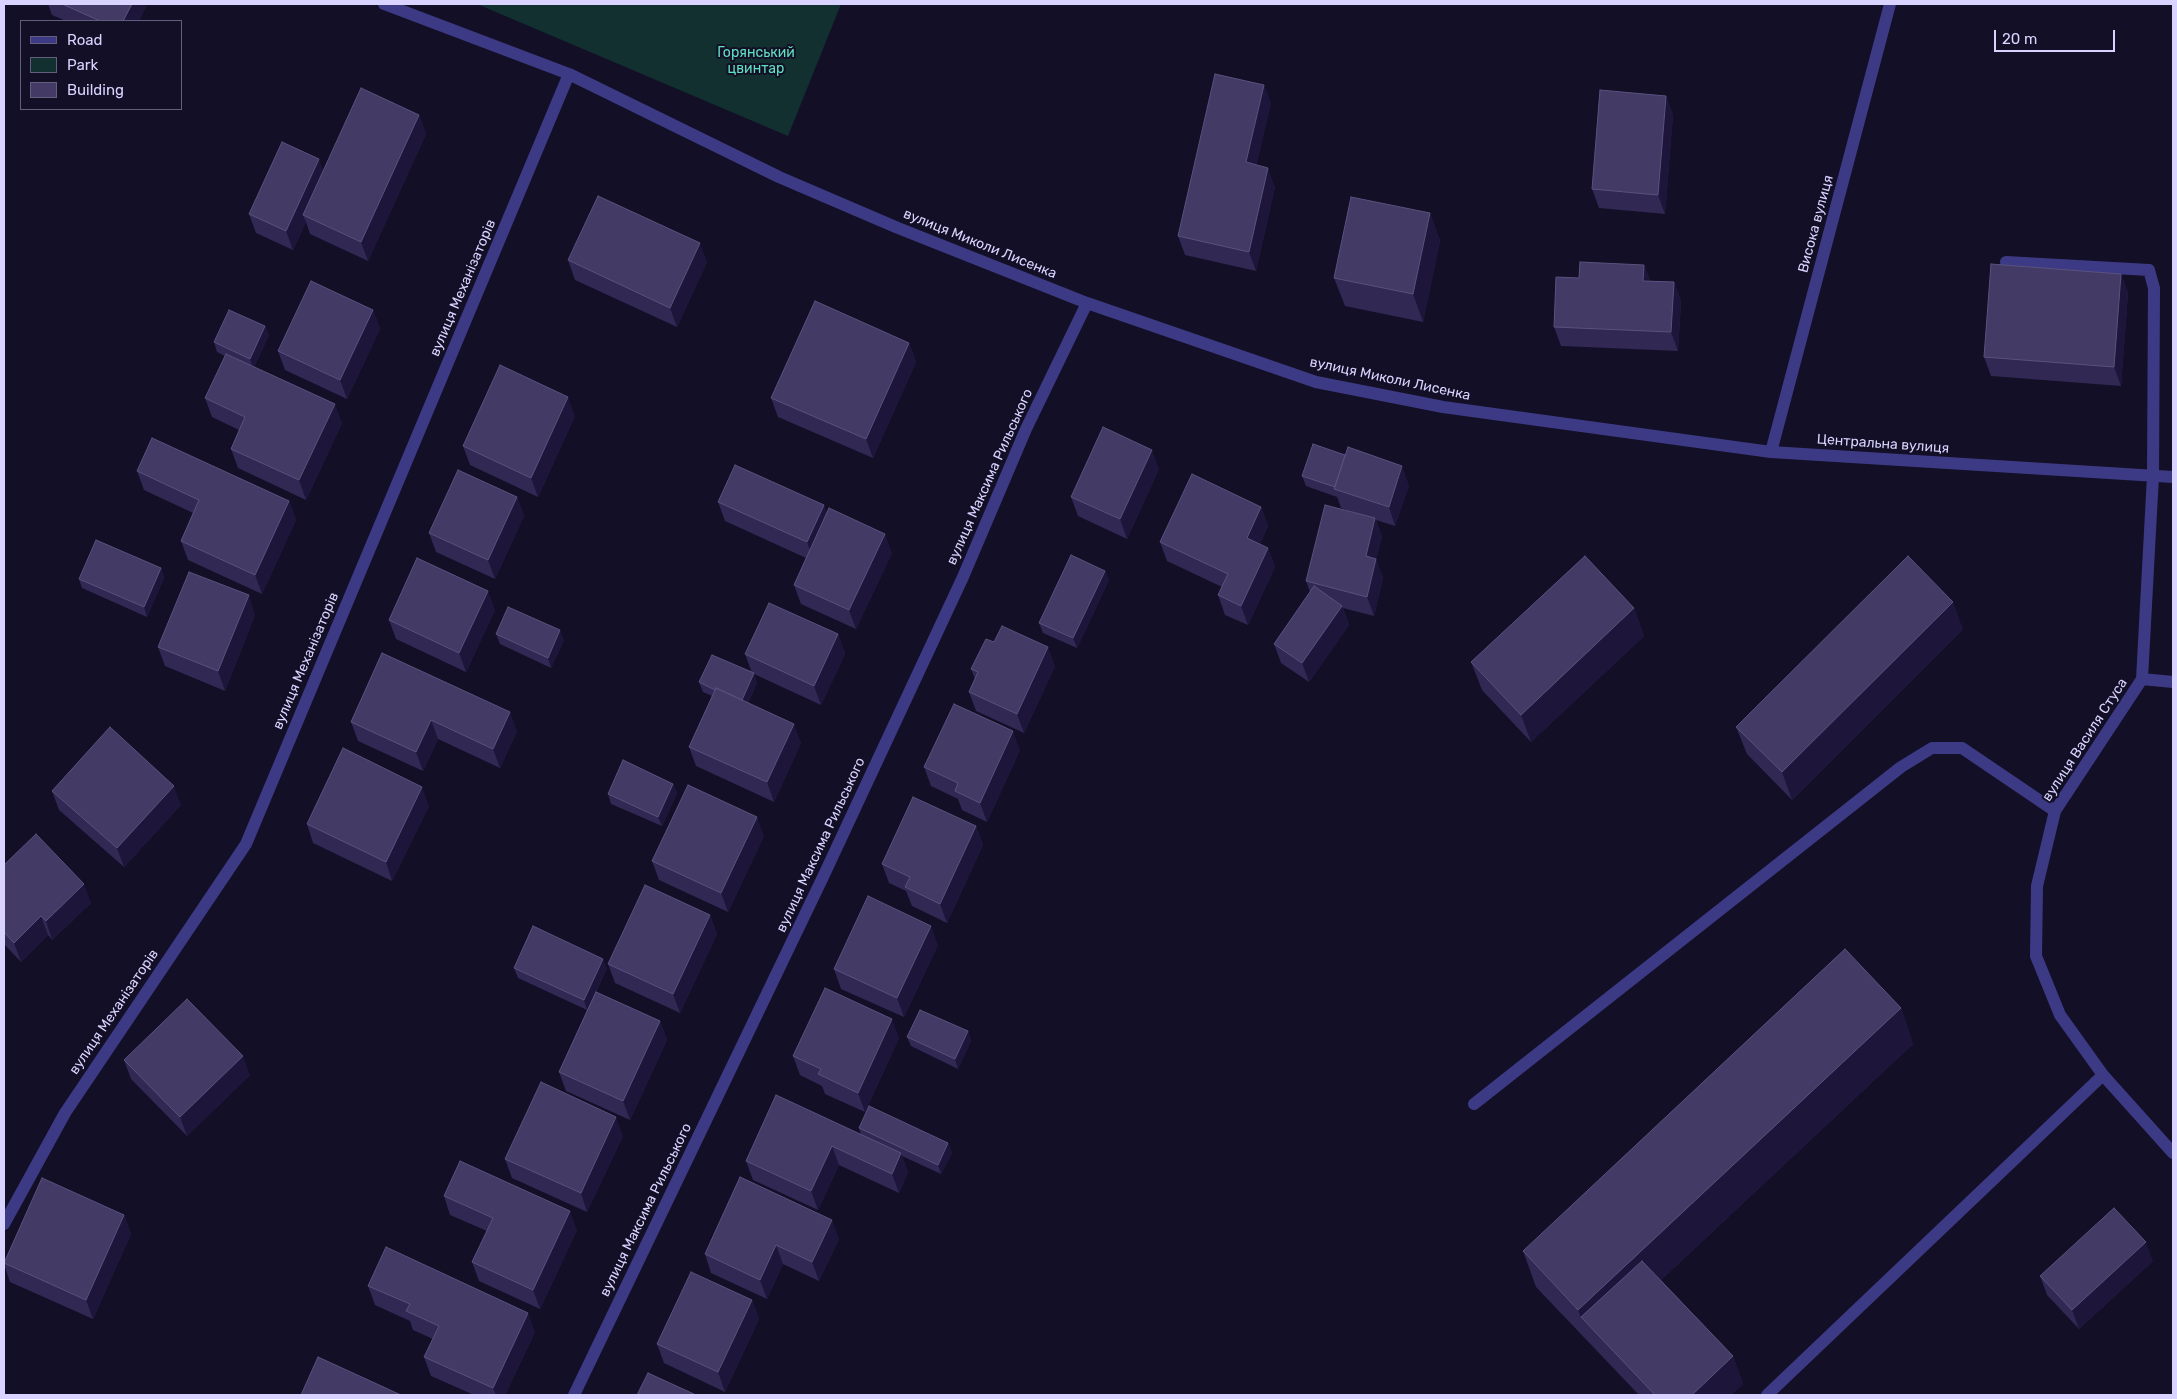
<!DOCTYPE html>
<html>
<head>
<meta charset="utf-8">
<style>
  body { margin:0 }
  #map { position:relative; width:2177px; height:1399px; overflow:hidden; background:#130f26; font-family:Rubik,sans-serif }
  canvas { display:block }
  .frame { position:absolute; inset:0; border:5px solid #d9d4ff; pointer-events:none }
  .legend { position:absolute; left:20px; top:20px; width:162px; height:90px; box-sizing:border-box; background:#130f26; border:1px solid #625e7d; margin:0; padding:6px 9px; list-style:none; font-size:15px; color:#d9d4ff }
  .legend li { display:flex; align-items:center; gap:10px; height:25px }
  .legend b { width:25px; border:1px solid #625e7d }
  .scale { position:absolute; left:1994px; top:30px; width:121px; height:22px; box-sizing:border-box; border:2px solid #d9d4ff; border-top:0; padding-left:6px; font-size:15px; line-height:18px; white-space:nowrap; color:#d9d4ff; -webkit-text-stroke:4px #130f26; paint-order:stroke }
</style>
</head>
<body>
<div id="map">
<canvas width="2177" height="1399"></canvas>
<div class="frame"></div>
<ul class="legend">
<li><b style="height:6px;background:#3d3a85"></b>Road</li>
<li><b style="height:14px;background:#12302f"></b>Park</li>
<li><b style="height:14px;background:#433a66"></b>Building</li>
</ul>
<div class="scale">20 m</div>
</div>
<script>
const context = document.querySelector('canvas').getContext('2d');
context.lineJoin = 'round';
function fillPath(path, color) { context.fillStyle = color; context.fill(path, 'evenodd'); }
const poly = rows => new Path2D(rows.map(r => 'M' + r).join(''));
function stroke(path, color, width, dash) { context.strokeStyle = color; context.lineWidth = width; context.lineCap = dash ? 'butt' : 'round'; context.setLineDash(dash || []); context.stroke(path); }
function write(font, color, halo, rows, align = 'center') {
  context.font = font + ' Rubik,sans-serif'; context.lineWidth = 4; context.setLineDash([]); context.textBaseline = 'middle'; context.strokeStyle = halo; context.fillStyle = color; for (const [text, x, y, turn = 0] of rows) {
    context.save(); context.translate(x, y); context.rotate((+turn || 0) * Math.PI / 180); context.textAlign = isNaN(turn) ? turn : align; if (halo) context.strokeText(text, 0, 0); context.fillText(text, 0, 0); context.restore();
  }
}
const green = poly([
  [477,4,841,4,788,136]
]);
const minor = poly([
  [384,4,569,74,779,177,898,228,1087,303,1316,382,1443,407,1771,452,2173,477],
  [2006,262,2149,270,2154,288,2153,476,2142,679,2055,811,2037,886,2036,956,2060,1015,2103,1075,2173,1153],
  [1771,452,1890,4],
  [2142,679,2173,682],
  [1474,1104,1901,767,1932,748,1962,748,2055,811],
  [4,1224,65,1113,246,844,569,74],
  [574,1395,823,877,963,577,1026,429,1087,303],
  [1767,1395,2103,1075]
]);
const wall = poly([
  [48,4,147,4,139,21,66,21,52,15],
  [1264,85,1271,104,1256,165,1275,187,1256,271,1185,255,1178,236],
  [1666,96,1673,115,1665,214,1599,208,1592,189],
  [419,115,426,134,368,261,310,234,306,222,293,250,256,233,249,214],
  [1430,213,1440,241,1423,322,1345,306,1334,278],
  [568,260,707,262,677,327,575,280],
  [1644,265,1650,281,1674,282,1681,301,1678,351,1561,346,1554,327,1579,278],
  [2121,274,2128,293,2121,386,1991,376,1984,357],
  [373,310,380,329,347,399,285,370,278,351],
  [265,326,269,335,254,367,342,423,306,500,238,468,231,449,239,430,212,417,205,398,225,356,217,352,214,342],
  [909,343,916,362,873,458,778,417,771,398],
  [575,416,538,497,470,465,463,446],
  [1159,469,1127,539,1078,516,1071,497],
  [137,471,289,501,296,520,262,594,188,560,181,541,193,513,144,490],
  [1302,476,1409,485,1395,526,1376,520,1382,537,1376,560,1383,578,1374,616,1343,608,1349,625,1309,682,1281,663,1274,644,1310,592,1306,581,1361,515,1341,508,1337,497,1306,486],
  [517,497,524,516,495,579,436,552,429,533],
  [718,502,824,505,827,514,892,553,856,629,801,604,794,585,806,558,725,521],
  [1261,507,1268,526,1260,544,1268,548,1275,567,1248,625,1225,615,1218,595,1222,587,1167,561,1160,542],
  [161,568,164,578,147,617,82,588,79,579],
  [1105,571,1109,580,1077,648,1043,633,1039,623],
  [1634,608,1644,636,1531,742,1482,690,1471,662],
  [495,610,466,672,396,639,389,620],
  [255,615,225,691,165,666,158,647],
  [1963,629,1792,800,1747,754,1736,727],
  [496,634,564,640,551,668,500,644],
  [838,634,845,654,821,705,754,674,757,683,748,703,801,743,774,802,696,766,689,747,712,696,703,692,699,682,752,673,745,654],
  [382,653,517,731,500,768,438,739,423,771,358,741,351,722],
  [1055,666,1024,733,976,711,969,692,975,679,971,669],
  [1020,750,987,822,962,810,958,799,931,786,924,767],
  [673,784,677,793,662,826,611,804,608,794],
  [52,791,181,805,124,867,59,810],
  [429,806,392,881,313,843,307,824],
  [976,826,983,845,947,923,912,906,906,891,889,883,882,864],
  [764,836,728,912,659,880,652,861],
  [4,865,91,903,52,940,48,935,21,962,4,944],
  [710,915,717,934,680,1013,615,983,608,964],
  [938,945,904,1017,841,989,834,969],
  [514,968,607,968,596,992,660,1021,667,1040,630,1120,566,1091,559,1072,587,1010,518,978],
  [1901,1008,1913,1044,1661,1280,1733,1356,1743,1384,1731,1395,1639,1395,1536,1287,1523,1251],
  [968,1031,971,1041,958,1069,911,1046,907,1037],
  [899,1038,865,1112,825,1094,822,1086,800,1075,793,1056],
  [124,1060,250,1075,187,1136,131,1079],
  [859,1128,948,1143,952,1153,941,1174,902,1156,908,1172,899,1193,839,1165,818,1210,753,1180,746,1161,861,1135],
  [623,1136,587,1212,512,1178,505,1159],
  [740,1177,839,1239,819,1281,783,1264,767,1299,711,1273,705,1254],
  [444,1196,577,1230,540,1309,479,1281,472,1262,487,1231,450,1215],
  [124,1215,131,1234,93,1319,10,1282,4,1264,4,1262],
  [2153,1261,2079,1329,2047,1295,2040,1276],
  [368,1286,535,1332,505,1395,474,1395,431,1376,424,1357,433,1339,413,1330,410,1321,375,1305],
  [752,1300,759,1319,725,1392,664,1363,657,1344]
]);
const shadedWall = poly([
  [132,4,147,4,139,21,123,21],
  [1264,85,1271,104,1253,181,1246,162],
  [1666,96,1673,115,1665,214,1658,195],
  [419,115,426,134,368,261,361,242],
  [319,159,326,178,303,215,306,222,293,250,286,231],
  [1268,168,1275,187,1256,271,1249,252],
  [1430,213,1440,241,1423,322,1413,294],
  [700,243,707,262,677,327,670,308],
  [1644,265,1651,284,1643,281],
  [2121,274,2128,293,2121,386,2114,367],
  [1674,282,1681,301,1678,351,1671,332],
  [373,310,380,329,347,399,340,380],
  [265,326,269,335,253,369,250,359],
  [909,343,916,362,873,458,866,439],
  [568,397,575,416,538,497,531,478],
  [335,404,342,423,306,500,299,480],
  [1152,450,1159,469,1127,539,1120,519],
  [1402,466,1409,485,1395,526,1389,507],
  [517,497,524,516,495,579,488,560],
  [289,501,296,520,262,594,255,575],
  [824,505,831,524,814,561,807,542],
  [1261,507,1268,526,1254,557,1247,538],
  [1375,518,1382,537,1376,560,1383,578,1374,616,1367,597,1366,556],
  [885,534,892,553,856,629,849,610],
  [1268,548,1275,567,1248,625,1241,606],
  [161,568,164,578,147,617,144,607],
  [1105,571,1109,580,1077,648,1073,638],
  [488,591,495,610,466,672,459,653],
  [249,595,255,615,225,691,218,671],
  [1953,602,1963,629,1792,800,1782,772],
  [1342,606,1349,625,1309,682,1302,663],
  [1634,608,1644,636,1531,742,1521,715],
  [560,630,564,640,551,668,548,658],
  [838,634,845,654,821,705,814,686],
  [1048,647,1055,666,1024,733,1017,714],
  [754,673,757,683,744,711,741,702],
  [510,712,517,731,500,768,493,749],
  [431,720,438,739,423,771,416,752],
  [794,724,801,743,774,802,767,782],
  [1013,731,1020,750,987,822,980,803],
  [673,784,677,793,662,826,658,817],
  [174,786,181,805,124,867,117,848],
  [422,787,429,806,392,881,386,862],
  [757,817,764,836,728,912,721,893],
  [976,826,983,845,947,923,940,904],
  [84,884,91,903,52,940,46,921],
  [710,915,717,934,680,1013,673,994],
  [41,916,48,935,21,962,14,943],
  [931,926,938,945,904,1017,897,998],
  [603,959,607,968,587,1010,584,1000],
  [1901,1008,1913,1044,1600,1337,1581,1317,1578,1310],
  [892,1019,899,1038,865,1112,858,1093],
  [660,1021,667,1040,630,1120,623,1101],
  [968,1031,971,1041,958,1069,955,1059],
  [243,1056,250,1075,187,1136,180,1117],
  [616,1117,623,1136,587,1212,581,1193],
  [948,1143,952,1153,941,1174,938,1165],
  [832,1146,839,1165,818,1210,811,1191],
  [901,1153,908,1172,899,1193,892,1174],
  [570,1211,577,1230,540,1309,533,1290],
  [124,1215,131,1234,93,1319,86,1300],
  [832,1220,839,1239,819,1281,812,1262],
  [2146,1242,2153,1261,2079,1329,2072,1310],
  [776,1245,783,1264,767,1299,760,1280],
  [752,1300,759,1319,725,1392,718,1372],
  [528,1313,535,1332,505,1395,496,1395,493,1388],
  [1733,1356,1743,1384,1731,1395,1692,1395]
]);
const building = poly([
  [62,4,132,4,123,21,100,21,62,4],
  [1215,74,1264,85,1246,162,1268,168,1249,252,1178,236,1215,74],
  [361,88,419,115,361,242,303,215,361,88],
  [1600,90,1666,96,1658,195,1592,189,1600,90],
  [282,142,319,159,286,231,249,214,282,142],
  [598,196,700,243,670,308,568,260,598,196],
  [1351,197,1430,213,1413,294,1334,278,1351,197],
  [1580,262,1644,265,1643,281,1674,282,1671,332,1554,327,1556,277,1579,278,1580,262],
  [1991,264,2121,274,2114,367,1984,357,1991,264],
  [311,281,373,310,340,380,278,351,311,281],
  [815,301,909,343,866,439,771,398,815,301],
  [229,310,265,326,250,359,214,342,229,310],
  [226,354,335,404,299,480,231,449,245,417,205,398,226,354],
  [500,365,568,397,531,478,463,446,500,365],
  [1103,427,1152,450,1120,519,1071,497,1103,427],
  [152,438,289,501,255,575,181,541,199,500,137,471,152,438],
  [1313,444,1345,455,1335,487,1302,476,1313,444],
  [1348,447,1402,466,1389,507,1334,489,1348,447],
  [735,465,824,505,807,542,718,502,735,465],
  [458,470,517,497,488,560,429,533,458,470],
  [1192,474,1261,507,1247,538,1268,548,1241,606,1218,595,1228,574,1160,542,1192,474],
  [1325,505,1375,518,1366,556,1376,559,1367,597,1306,581,1325,505],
  [829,508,885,534,849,610,794,585,829,508],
  [96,540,161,568,144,607,79,579,96,540],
  [1071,555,1105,571,1073,638,1039,623,1071,555],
  [1585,556,1634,608,1521,715,1471,662,1585,556],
  [1908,556,1953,602,1782,772,1736,727,1908,556],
  [417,558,488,591,459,653,389,620,417,558],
  [189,572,249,595,218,671,158,647,189,572],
  [1314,586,1342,606,1302,663,1274,644,1314,586],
  [769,603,838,634,814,686,745,654,769,603],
  [508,607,560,630,548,658,496,634,508,607],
  [1002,626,1048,647,1017,714,969,692,978,672,971,669,986,639,994,642,1002,626],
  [382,653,510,712,493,749,431,720,416,752,351,722,382,653],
  [712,655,754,673,742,700,716,688,715,690,699,682,712,655],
  [716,688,794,724,767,782,689,747,716,688],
  [954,704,1013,731,980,803,955,791,958,783,924,767,954,704],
  [110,727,174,786,117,848,52,791,110,727],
  [343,748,422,787,386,862,307,824,343,748],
  [623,760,673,784,658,817,608,794,623,760],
  [688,785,757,817,721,893,652,861,688,785],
  [913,797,976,826,940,904,905,887,910,877,882,864,913,797],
  [36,834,84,884,46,921,41,916,14,943,4,932,4,865,36,834],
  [645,885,710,915,673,994,608,964,645,885],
  [868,896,931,926,897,998,834,969,868,896],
  [533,926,603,959,584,1000,514,968,533,926],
  [1845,949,1901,1008,1578,1310,1523,1251,1845,949],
  [825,988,892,1019,858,1093,818,1074,821,1069,793,1056,825,988],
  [596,992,660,1021,623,1101,559,1072,596,992],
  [187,999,243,1056,180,1117,124,1060,187,999],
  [920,1010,968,1031,955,1059,907,1037,920,1010],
  [541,1082,616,1117,581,1193,505,1159,541,1082],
  [776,1095,901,1153,892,1174,832,1146,811,1191,746,1161,776,1095],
  [869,1106,948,1143,938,1165,859,1128,869,1106],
  [460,1161,570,1211,533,1290,472,1262,493,1218,444,1196,460,1161],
  [740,1177,832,1220,812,1262,776,1245,760,1280,705,1254,740,1177],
  [42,1178,124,1215,86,1300,4,1263,42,1178],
  [2114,1208,2146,1242,2072,1310,2040,1276,2114,1208],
  [386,1247,528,1313,493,1388,424,1357,439,1326,406,1311,410,1304,368,1286,386,1247],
  [1642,1261,1733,1356,1692,1395,1655,1395,1581,1317,1642,1261],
  [691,1272,752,1300,718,1372,657,1344,691,1272],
  [318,1357,401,1395,301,1395,318,1357],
  [648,1373,696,1395,637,1395,648,1373]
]);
const parkNames = [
  ["Горянський",756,53],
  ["цвинтар",756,69]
];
const streetNames = [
  ["Висока вулиця",1816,224,-75],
  ["вулиця Миколи Лисенка",980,244,22],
  ["вулиця Механізаторів",463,288,-67],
  ["вулиця Миколи Лисенка",1390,379,12],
  ["Центральна вулиця",1883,444,4],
  ["вулиця Максима Рильського",990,477,-66],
  ["вулиця Механізаторів",306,661,-67],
  ["вулиця Василя Стуса",2085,740,-57],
  ["вулиця Максима Рильського",821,845,-65],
  ["вулиця Механізаторів",114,1012,-56],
  ["вулиця Максима Рильського",646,1210,-64]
];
fillPath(green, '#12302f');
stroke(minor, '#3d3a85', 12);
fillPath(wall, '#312854');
fillPath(shadedWall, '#1d163a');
fillPath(building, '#433a66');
stroke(building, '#5a527e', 1);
write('14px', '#5fe0c0', '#130f26', parkNames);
write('14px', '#d9d4ff', '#130f26', streetNames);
</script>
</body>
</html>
